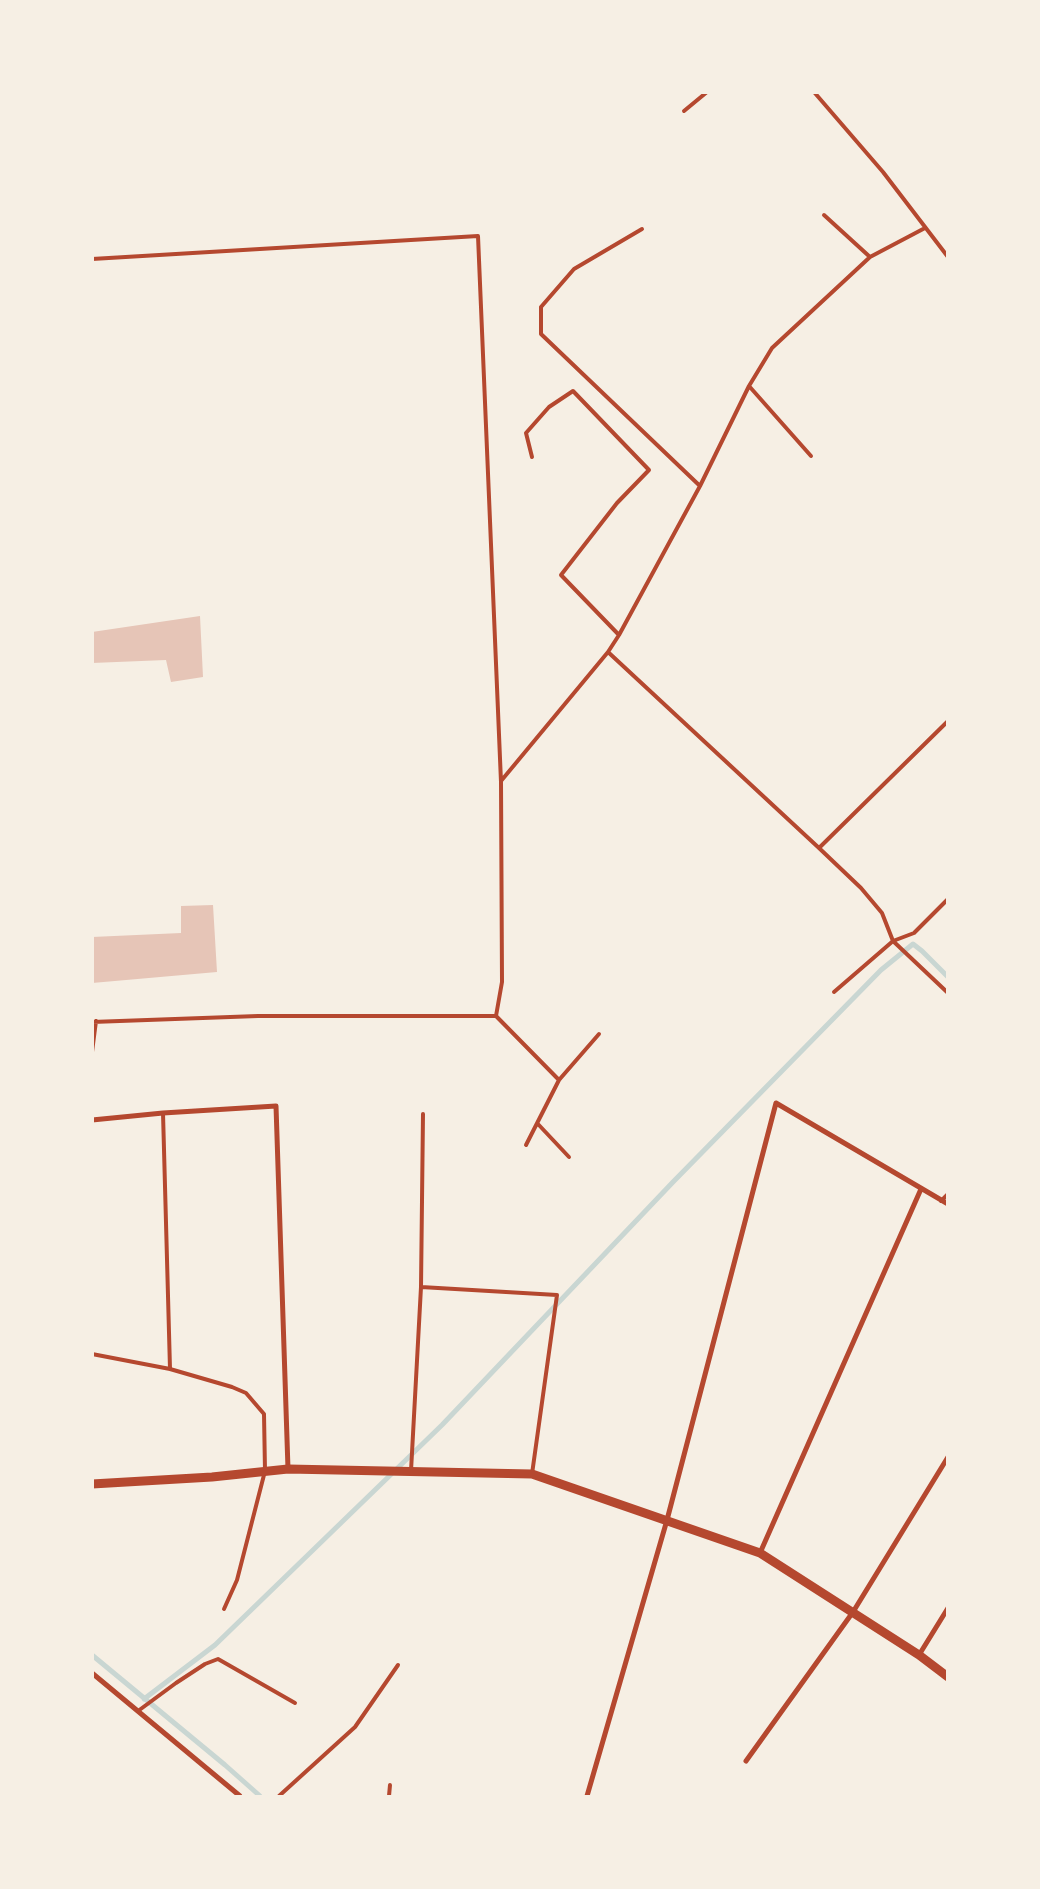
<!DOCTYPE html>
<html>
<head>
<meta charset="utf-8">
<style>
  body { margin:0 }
  #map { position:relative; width:1040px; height:1889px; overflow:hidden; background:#f6efe4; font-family:Rubik,sans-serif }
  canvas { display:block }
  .frame { position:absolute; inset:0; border:94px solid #f6efe4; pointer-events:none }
</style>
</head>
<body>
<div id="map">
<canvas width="1040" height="1889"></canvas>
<div class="frame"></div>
</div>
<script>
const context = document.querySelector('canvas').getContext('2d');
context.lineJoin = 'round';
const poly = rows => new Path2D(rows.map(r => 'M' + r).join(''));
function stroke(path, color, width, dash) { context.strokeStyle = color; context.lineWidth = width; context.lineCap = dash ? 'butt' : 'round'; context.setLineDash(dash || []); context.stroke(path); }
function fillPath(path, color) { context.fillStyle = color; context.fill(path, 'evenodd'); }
const stream = poly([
  [92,1655,225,1765,260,1796],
  [144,1699,215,1645,442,1425,673,1182,881,970,913,944,922,951,948,977]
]);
const building = poly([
  [200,616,203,677,171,682,166,660,92,663,92,632],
  [213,905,217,972,92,983,92,937,181,933,181,906]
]);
const service = poly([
  [814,92,883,172,948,257],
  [684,111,707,92],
  [824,215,870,257],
  [642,229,574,269,541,307,541,334,700,486],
  [92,259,478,236,501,782,502,982,496,1016,258,1016,92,1022],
  [749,386,811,456],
  [532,457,526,433,549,407,573,391,649,470,617,503,561,575,619,635],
  [608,652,619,635,700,486,749,386,772,348,870,257,925,228],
  [948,721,819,848,861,888,882,913,893,941,948,993],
  [501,781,608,652,819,848],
  [834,992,893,941,914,933,948,899],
  [496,1016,559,1080],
  [92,1052,96,1021],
  [163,1113,170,1369],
  [537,1123,569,1157],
  [526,1145,559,1080,599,1034],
  [941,1201,948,1194],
  [421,1287,557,1295,532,1474],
  [92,1354,170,1369,232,1387,246,1393,264,1414,265,1471,237,1580,224,1609],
  [411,1471,421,1287,423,1114],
  [138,1711,176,1683,205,1664,218,1659,295,1703],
  [279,1796,355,1727,398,1665],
  [389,1796,390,1785]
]);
const minor = poly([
  [92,1120,163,1113,276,1106,288,1469],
  [760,1553,921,1189],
  [919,1655,948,1608],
  [92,1673,240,1796],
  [746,1761,853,1612,948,1457],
  [587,1796,667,1520,776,1103,948,1204]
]);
const tertiary = poly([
  [92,1484,212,1477,288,1469,532,1474,760,1553,919,1655,948,1677]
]);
stroke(stream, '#c9d6d2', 5);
fillPath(building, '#e6c5b7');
stroke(service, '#b5482f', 4);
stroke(minor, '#b5482f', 5);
stroke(tertiary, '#b5482f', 9);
</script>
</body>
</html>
